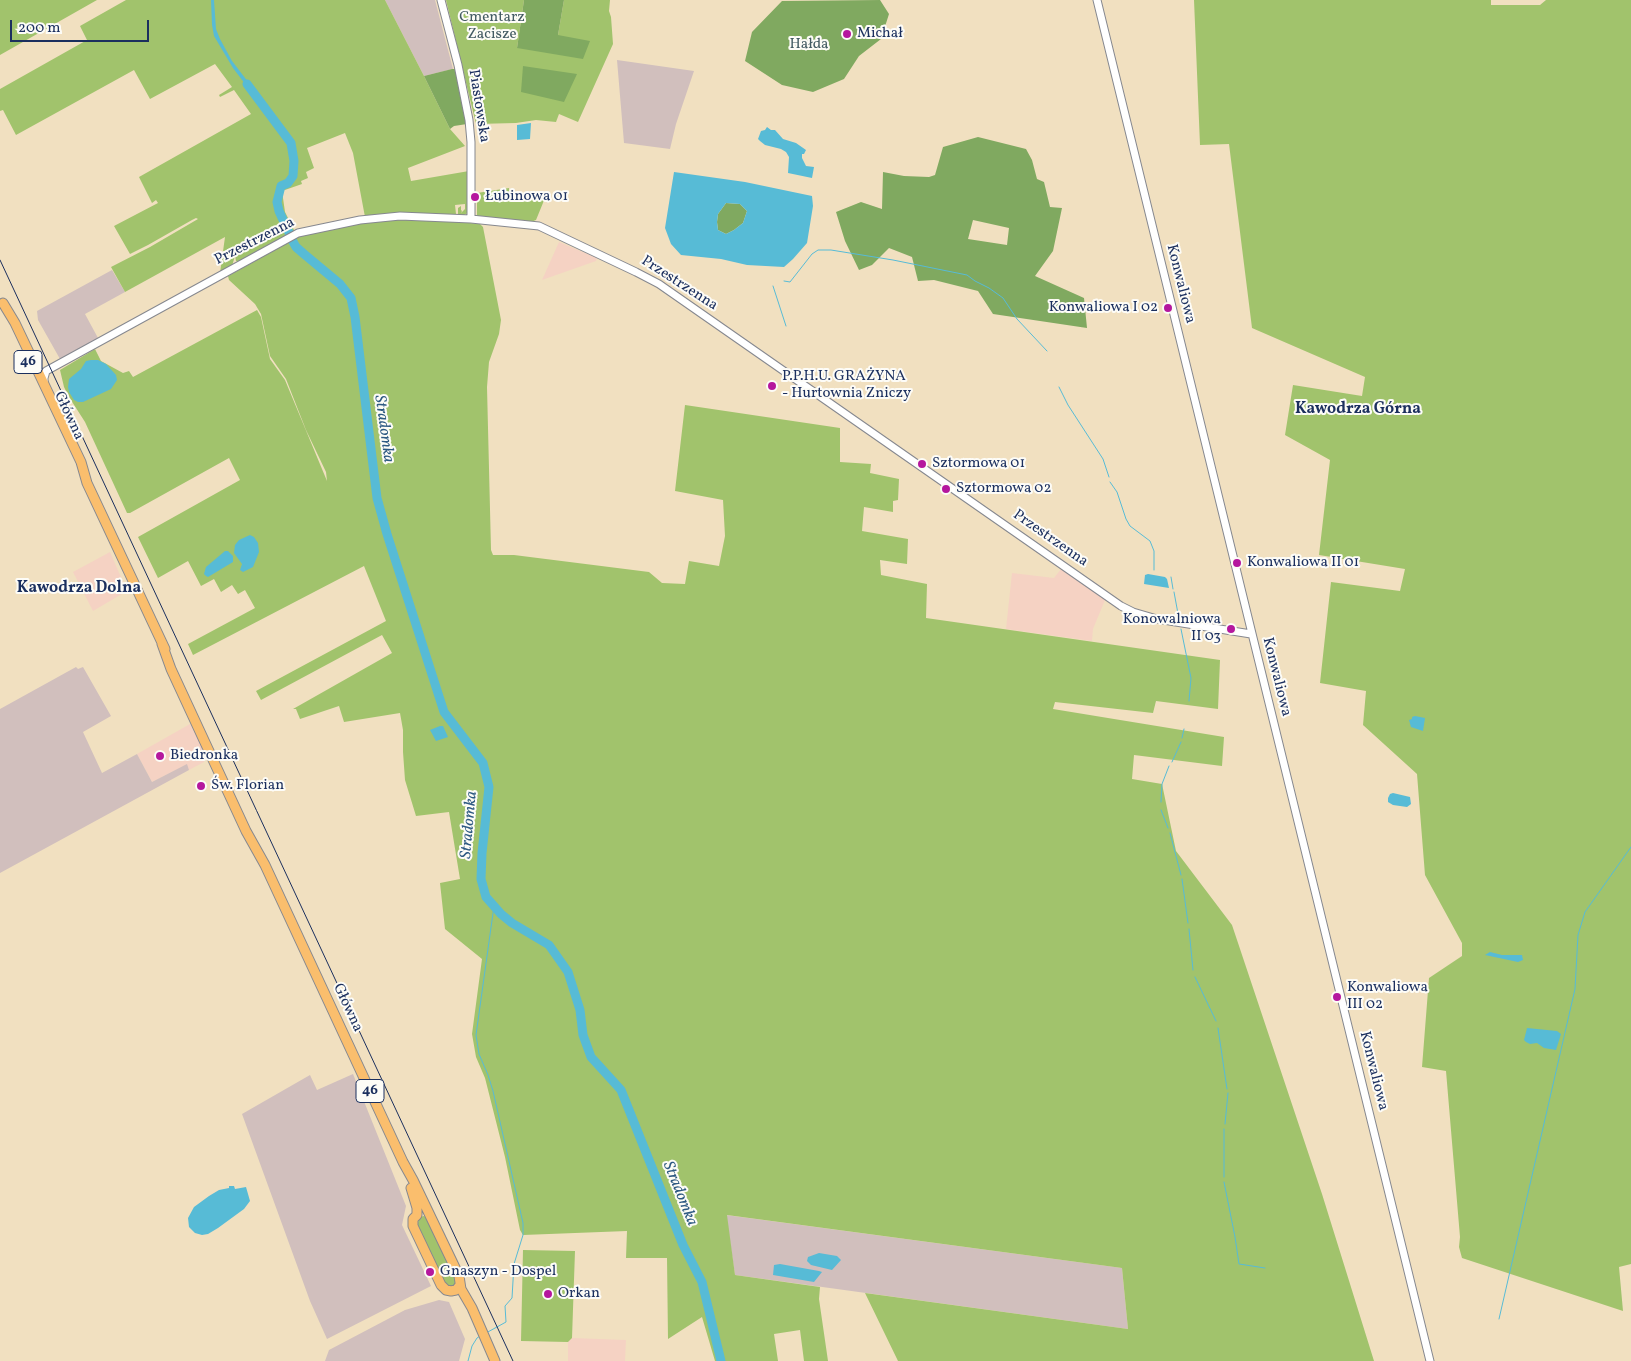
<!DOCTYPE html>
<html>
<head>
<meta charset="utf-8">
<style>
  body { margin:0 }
  #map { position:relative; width:1631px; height:1361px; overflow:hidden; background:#f1e0c0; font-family:Vollkorn,serif }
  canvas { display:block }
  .scale { position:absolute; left:10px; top:20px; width:139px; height:22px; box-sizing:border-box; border:2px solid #1b2f5e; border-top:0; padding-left:6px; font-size:15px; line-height:18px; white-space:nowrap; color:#1b2f5e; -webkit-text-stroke:4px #fdfcf7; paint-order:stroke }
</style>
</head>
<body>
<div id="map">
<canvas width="1631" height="1361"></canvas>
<div class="scale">200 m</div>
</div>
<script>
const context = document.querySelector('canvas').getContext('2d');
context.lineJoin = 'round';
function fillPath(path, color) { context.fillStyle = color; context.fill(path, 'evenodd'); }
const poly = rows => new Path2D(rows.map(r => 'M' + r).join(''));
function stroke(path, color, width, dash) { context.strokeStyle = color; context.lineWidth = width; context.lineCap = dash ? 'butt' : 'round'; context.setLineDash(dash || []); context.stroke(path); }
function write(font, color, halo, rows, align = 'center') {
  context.font = font + ' Vollkorn,serif'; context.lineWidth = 4; context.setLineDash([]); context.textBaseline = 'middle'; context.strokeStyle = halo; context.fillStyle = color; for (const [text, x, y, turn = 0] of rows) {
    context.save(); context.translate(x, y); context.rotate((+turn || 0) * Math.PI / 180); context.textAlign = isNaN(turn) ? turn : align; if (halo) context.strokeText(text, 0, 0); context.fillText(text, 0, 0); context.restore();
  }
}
const built = poly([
  [559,242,597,258,596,261,542,280],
  [110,552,127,591,93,611,73,572],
  [1061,569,1105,600,1093,629,1092,641,1006,629,1012,573,1054,578],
  [190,724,205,753,204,762,189,770,186,765,152,782,137,754],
  [572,1338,626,1340,625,1361,568,1361,568,1342]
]);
const industrial = poly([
  [385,0,435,0,453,69,424,76],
  [617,60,694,71,676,124,670,149,624,143],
  [112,270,125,292,85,314,98,338,60,359,38,320,37,311],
  [76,667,78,669,83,667,111,716,83,732,102,773,137,754,152,782,187,764,189,770,0,873,0,709],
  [353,1074,406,1206,402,1225,431,1286,327,1339,310,1301,242,1114,310,1075,317,1090],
  [726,1215,1122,1268,1128,1329,735,1275],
  [439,1300,449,1302,465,1339,459,1361,325,1361,329,1350,405,1310]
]);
const green = poly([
  [0,0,97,0,0,55],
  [126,0,385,0,424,76,450,129,465,146,408,168,411,181,469,171,468,213,460,217,458,214,458,208,461,206,461,210,462,211,461,213,465,209,465,204,455,205,456,214,454,216,365,217,353,153,345,133,307,148,314,168,306,172,308,178,301,181,302,184,282,191,285,212,295,232,240,262,236,261,235,256,232,266,220,273,225,237,125,292,111,267,150,247,198,219,196,218,192,220,148,245,130,254,114,226,158,203,156,200,152,203,139,177,251,114,234,90,220,97,219,95,232,87,215,64,150,99,134,70,16,135,3,110,0,111,0,89,87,40,80,26],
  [446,0,524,0,517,48,558,35,564,0,610,0,609,11,611,17,613,44,578,122,559,114,556,122,536,120,516,123,476,124],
  [1194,0,1491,0,1491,5,1540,5,1546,0,1631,0,1631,1264,1619,1267,1623,1311,1462,1258,1459,1247,1460,1237,1446,1071,1422,1067,1429,978,1462,956,1462,943,1425,875,1417,774,1363,725,1366,691,1320,683,1331,582,1400,591,1405,569,1319,555,1330,460,1285,435,1293,385,1362,396,1365,377,1252,328,1229,144,1200,145],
  [509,188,509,194,520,193,523,198,545,198,536,220,531,222,479,217,477,216,477,193],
  [385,220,440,220,480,224,483,227,501,320,499,334,489,362,487,387,491,550,493,555,514,555,649,572,662,583,685,584,689,561,719,566,725,536,723,500,675,491,685,405,840,428,840,462,871,464,870,473,899,479,898,500,893,501,893,512,864,507,862,531,908,539,907,564,880,560,881,575,927,584,926,618,1220,660,1218,709,1156,701,1153,713,1055,702,1053,709,1224,737,1222,766,1134,755,1132,779,1162,784,1176,851,1232,925,1322,1194,1374,1361,898,1361,865,1293,1128,1329,1122,1268,727,1215,735,1275,820,1287,819,1299,828,1361,804,1361,800,1330,774,1334,778,1361,715,1361,702,1317,668,1339,667,1258,626,1258,627,1231,523,1235,520,1230,505,1157,485,1078,476,1057,472,1034,482,959,445,929,440,883,460,879,449,812,416,816,405,780,403,752,403,730,400,713,344,722,339,706,300,719,296,709,293,709,392,653,382,635,261,700,256,691,386,621,364,566,193,655,188,644,255,608,245,590,238,594,232,585,221,592,214,579,201,586,188,561,158,578,138,537,240,480,229,458,130,513,127,513,85,422,69,397,64,387,60,370,95,349,101,361,123,373,129,371,133,377,257,310,261,317,270,359,285,380,327,481,326,472,306,430,286,379,270,356,261,314,255,304,229,280,228,276,304,234,370,221],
  [424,1216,427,1218,458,1282,453,1287,447,1286,443,1282,417,1229,419,1217],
  [523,1250,575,1251,572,1338,568,1342,521,1341]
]);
const forest = poly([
  [524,0,564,0,558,35,590,41,583,59,517,48],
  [880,0,889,14,881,39,859,56,844,79,813,92,782,85,745,61,752,32,782,1],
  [523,66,577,74,564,102,521,92],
  [452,69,456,69,467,124,454,126,450,129,424,76],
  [978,137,1026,149,1032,160,1037,179,1044,182,1050,207,1062,208,1053,251,1035,276,1084,298,1087,328,993,314,978,291,934,280,918,281,912,257,889,248,872,265,859,270,845,241,836,212,861,202,882,209,883,172,904,176,929,177,935,175,943,147],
  [973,220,1009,228,1007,245,968,239],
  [726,203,740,204,747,211,743,223,734,230,726,234,718,230,717,222,718,214]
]);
const water = poly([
  [211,0,214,0,216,29,220,39,232,61,255,91,252,93,233,68,214,36,212,25],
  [531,123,530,139,517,140,517,125],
  [767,127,771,130,775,130,783,139,796,143,806,150,804,154,802,154,802,158,806,166,814,167,812,178,788,173,789,157,786,152,781,149,765,145,760,141,758,139,761,131,765,130],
  [674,172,745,182,812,196,813,206,807,243,793,259,784,267,747,265,721,259,681,255,671,244,665,228],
  [726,203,740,204,747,211,743,223,734,230,726,234,718,230,717,222,718,214],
  [91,360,98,360,106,364,116,375,117,380,111,389,83,402,78,402,74,400,69,392,68,387,69,379,81,369,86,361],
  [250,535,254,537,258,543,259,552,253,567,243,572,240,570,242,564,234,553,235,545,239,540],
  [225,551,228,551,233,556,233,562,208,577,206,576,204,574,206,567],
  [1148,574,1165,577,1167,579,1169,588,1144,584,1145,575],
  [1415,716,1425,718,1423,731,1411,727,1409,720,1412,719,1412,717],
  [440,726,443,726,448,737,436,741,430,730],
  [1393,793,1410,797,1411,804,1407,807,1393,805,1388,802,1388,798,1390,794],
  [1490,952,1502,955,1522,955,1523,960,1518,962,1485,955],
  [1527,1028,1557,1031,1561,1034,1556,1050,1544,1048,1537,1043,1530,1044,1526,1042,1524,1040],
  [229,1186,234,1186,235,1189,246,1187,250,1201,244,1209,218,1228,208,1234,202,1235,195,1233,189,1227,188,1218,194,1207,209,1196,219,1190,229,1188],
  [819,1253,837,1256,841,1260,832,1270,811,1265,807,1261,808,1257],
  [780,1264,819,1271,822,1272,814,1282,773,1275,774,1265]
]);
const stream = poly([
  [784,281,790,282,812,254,818,250,831,250,893,260,967,275,975,281,989,288,1003,298,1017,319,1047,351],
  [773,286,786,326],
  [1059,387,1068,405,1103,459,1109,477],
  [1110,482,1117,492,1126,519,1130,526,1150,541,1154,551,1154,570],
  [1171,577,1173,589],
  [1174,592,1179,619],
  [1181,629,1191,678,1189,701],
  [1182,738,1184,729],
  [1172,762,1181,742],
  [1161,802,1162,784,1169,766],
  [1161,810,1168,828],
  [1170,833,1181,875],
  [1182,879,1188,923],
  [1189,929,1193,970],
  [1195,977,1216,1021],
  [1218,1028,1227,1089],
  [1225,1124,1228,1093],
  [1224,1177,1224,1129],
  [1224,1182,1235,1237,1239,1264,1265,1268],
  [1499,1319,1575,989,1578,935,1585,912,1631,847],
  [486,1333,506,1322,505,1306,512,1298,514,1264,523,1235,523,1223,493,1091,488,1075,479,1054,476,1035,494,906],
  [468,1361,472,1346,477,1338,480,1336]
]);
const river = poly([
  [247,84,291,143,294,161,293,176,288,183,281,186,277,202,279,211,291,237],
  [292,240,296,247,304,254,340,284,351,298,355,317,377,498,387,534,444,712,483,763,489,787,482,853,481,879,486,897,501,914,512,923,549,945,568,972,580,1010,583,1035,591,1057,621,1090,683,1245,702,1282,721,1361]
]);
const minor = poly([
  [441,0,458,65,469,120,471,142,471,219],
  [1097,0,1430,1361],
  [44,384,44,378,46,371,298,233,360,220,400,216,471,219,539,226,636,272,659,284,1121,606,1133,612,1157,619,1251,634]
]);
const major = poly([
  [3,303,15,323,81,462,87,483,165,649],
  [162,644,171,669,246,831,265,865,403,1162,413,1180,459,1276,461,1289,472,1308,495,1361],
  [411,1188,417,1208,417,1215,413,1219,413,1226,441,1285,446,1290,451,1291,456,1290,460,1285]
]);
const rail = poly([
  [0,260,513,1361]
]);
const markers = [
  [847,34,5,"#b5179e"],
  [475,197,5,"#b5179e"],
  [1168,308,5,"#b5179e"],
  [772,386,5,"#b5179e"],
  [922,464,5,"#b5179e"],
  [946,489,5,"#b5179e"],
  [1237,563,5,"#b5179e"],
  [1231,629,5,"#b5179e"],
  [160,756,5,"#b5179e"],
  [201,786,5,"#b5179e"],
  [1337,997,5,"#b5179e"],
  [430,1272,5,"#b5179e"],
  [548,1294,5,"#b5179e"]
];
const shields = [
  [28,362,28],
  [370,1091,28]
];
const shieldNames = [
  ["46",28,362],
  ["46",370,1091]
];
const parkNames = [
  ["Cmentarz",492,18],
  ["Zacisze",492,35],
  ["Hałda",809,45]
];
const poiNames = [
  ["Michał",857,34],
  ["Łubinowa 01",485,197],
  ["Konwaliowa I 02",1158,308,"right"],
  ["P.P.H.U. GRAŻYNA",782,377],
  ["- Hurtownia Zniczy",782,394],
  ["Sztormowa 01",932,464],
  ["Sztormowa 02",956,489],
  ["Konwaliowa II 01",1247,563],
  ["Konowalniowa",1221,620,"right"],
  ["II 03",1221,637,"right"],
  ["Biedronka",170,756],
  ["Św. Florian",211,786],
  ["Konwaliowa",1347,988],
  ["III 02",1347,1005],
  ["Gnaszyn - Dospel",440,1272],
  ["Orkan",558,1294]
];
const streetNames = [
  ["Piastowska",478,106,81],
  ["Przestrzenna",255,242,-27],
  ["Przestrzenna",679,284,33],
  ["Konwaliowa",1180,284,76],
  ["Główna",68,416,65],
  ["Przestrzenna",1050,539,35],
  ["Konwaliowa",1276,677,76],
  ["Główna",347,1008,65],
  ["Konwaliowa",1373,1071,76]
];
const neighbourhoodNames = [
  ["Kawodrza Górna",1358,410],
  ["Kawodrza Dolna",79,589]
];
const waterNames = [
  ["Stradomka",383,429,82],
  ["Stradomka",470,825,-85],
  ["Stradomka",679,1194,68]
];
fillPath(built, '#f5d2c3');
fillPath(industrial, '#d1bfbd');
fillPath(green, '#a1c36c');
fillPath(forest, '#80a960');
fillPath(water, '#57bbd6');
stroke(stream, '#57bbd6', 1);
stroke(river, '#57bbd6', 9);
stroke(minor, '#86888f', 9);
stroke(major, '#86888f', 11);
stroke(minor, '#fff', 7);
stroke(major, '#fabe6d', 9);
stroke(rail, '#1b2f5e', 1);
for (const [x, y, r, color] of markers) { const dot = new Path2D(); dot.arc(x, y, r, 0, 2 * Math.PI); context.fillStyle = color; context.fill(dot); stroke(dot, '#fdfcf7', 2); }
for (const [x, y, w] of shields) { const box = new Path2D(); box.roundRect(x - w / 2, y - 11.5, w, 23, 4); context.fillStyle = '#fdfcf7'; context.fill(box); stroke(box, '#1b2f5e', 1); }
write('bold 14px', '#1b2f5e', null, shieldNames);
write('15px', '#435b62', '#fdfcf7', parkNames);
write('15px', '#1b2f5e', '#fdfcf7', poiNames, 'left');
write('15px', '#1b2f5e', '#fdfcf7', streetNames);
write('bold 16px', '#1b2f5e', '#fdfcf7', neighbourhoodNames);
write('italic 16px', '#2d5982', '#fdfcf7', waterNames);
</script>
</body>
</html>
